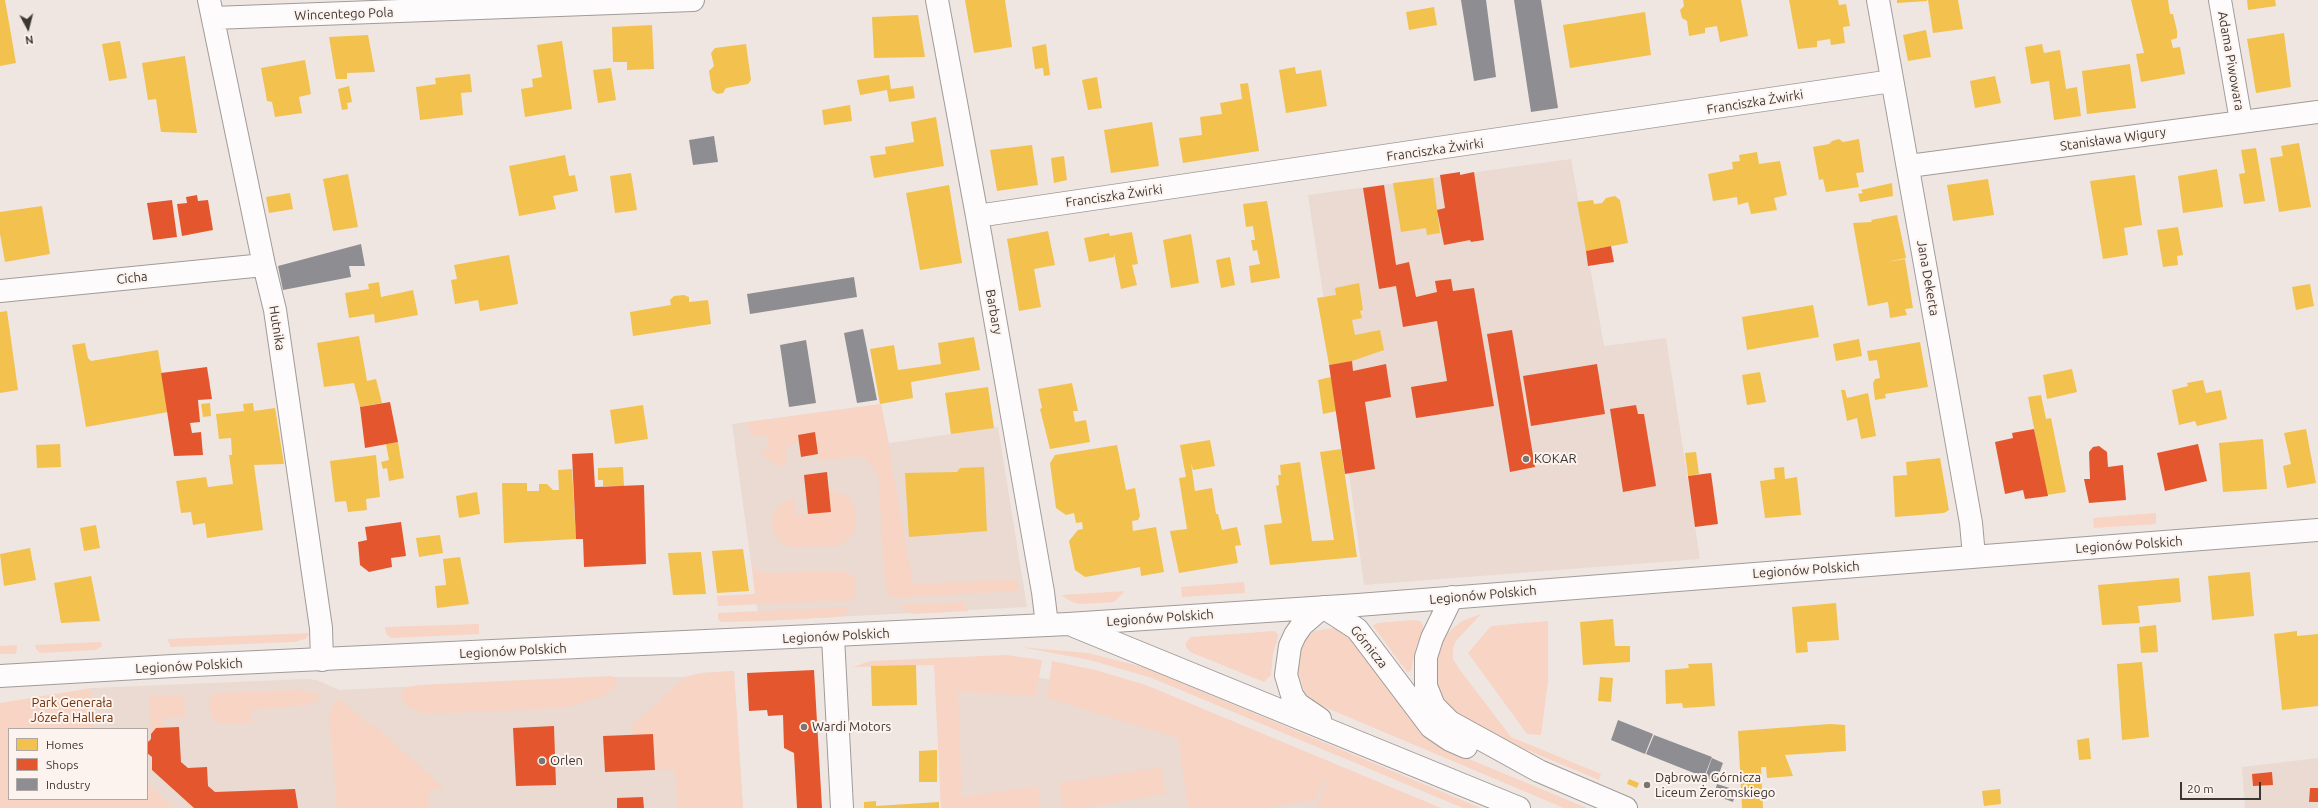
<!DOCTYPE html>
<html>
<head>
<meta charset="utf-8">
<style>
  body { margin:0 }
  #map { position:relative; width:2318px; height:808px; overflow:hidden; background:#efe6e2; font-family:Ubuntu,sans-serif }
  canvas { display:block }
  .legend { position:absolute; left:8px; top:728px; width:140px; height:72px; box-sizing:border-box; background:#fdf3ee; border:1px solid #b0a8a4; margin:0; padding:5px 7px; list-style:none; font-size:12px; color:#3d3734 }
  .legend li { display:flex; align-items:center; gap:8px; height:20px }
  .legend b { width:20px; border:1px solid #b0a8a4 }
  .north { position:absolute; left:8px; top:8px; width:40px; height:40px; -webkit-text-stroke:3px #fdf3ee; paint-order:stroke; rotate:173deg; font-size:11px; font-weight:700; line-height:16px; text-align:center; color:#3d3734 }
  .north::after { content:''; display:block; margin:auto; width:14px; height:18px; background:#3d3734; clip-path:polygon(50% 0,100% 100%,50% 72%,0 100%) }
  .scale { position:absolute; left:2180px; top:782px; width:81px; height:18px; box-sizing:border-box; border:2px solid #3d3734; border-top:0; padding-left:5px; font-size:12px; line-height:14px; white-space:nowrap; color:#3d3734; -webkit-text-stroke:3px #fdf3ee; paint-order:stroke }
</style>
</head>
<body>
<div id="map">
<canvas width="2318" height="808"></canvas>
<ul class="legend">
<li><b style="height:11px;background:#f2c14e"></b>Homes</li>
<li><b style="height:11px;background:#e4572e"></b>Shops</li>
<li><b style="height:11px;background:#8d8d92"></b>Industry</li>
</ul>
<div class="north">N</div>
<div class="scale">20 m</div>
</div>
<script>
const context = document.querySelector('canvas').getContext('2d');
context.lineJoin = 'round';
function fillPath(path, color) { context.fillStyle = color; context.fill(path, 'evenodd'); }
const poly = rows => new Path2D(rows.map(r => 'M' + r).join(''));
function stroke(path, color, width, dash) { context.strokeStyle = color; context.lineWidth = width; context.lineCap = dash ? 'butt' : 'round'; context.setLineDash(dash || []); context.stroke(path); }
function write(font, color, halo, rows, align = 'center') {
  context.font = font + ' Ubuntu,sans-serif'; context.lineWidth = 4; context.setLineDash([]); context.textBaseline = 'middle'; context.strokeStyle = halo; context.fillStyle = color; for (const [text, x, y, turn = 0] of rows) {
    context.save(); context.translate(x, y); context.rotate((+turn || 0) * Math.PI / 180); context.textAlign = isNaN(turn) ? turn : align; if (halo) context.strokeText(text, 0, 0); context.fillText(text, 0, 0); context.restore();
  }
}
const built = poly([
  [1571,159,1604,346,1666,338,1700,559,1364,585,1340,407,1308,195],
  [881,404,889,443,998,427,1027,607,759,621,732,424],
  [734,671,743,808,175,808,147,783,147,729,93,729,92,688,306,679,317,680,339,690,606,677,685,677,702,673],
  [1007,673,1074,683,1129,698,1393,808,943,808,935,677],
  [2318,758,2318,808,2245,808,2242,767]
]);
const green = poly([
  [881,404,913,584,1017,579,1019,591,891,598,885,586,878,475,867,459,854,456,819,461,815,432,798,435,799,444,785,446,787,465,777,465,766,458,761,452,761,450,769,449,767,435,750,435,748,422],
  [829,492,842,493,847,496,856,507,856,529,845,542,840,546,795,547,786,546,778,540,772,527,772,518,775,510,782,503,794,498,796,515,831,512],
  [2156,513,2156,524,2094,528,2093,518],
  [752,565,759,571,769,573,842,571,853,575,856,581,854,600,718,606,717,596,755,594],
  [1244,582,1245,593,1182,597,1181,587],
  [1125,591,1114,602,1079,604,1072,602,1061,595],
  [964,602,968,611,914,614,897,605],
  [850,607,844,615,837,617,759,621,721,622,718,619,718,613],
  [1481,614,1456,641,1453,648,1453,659,1460,670,1511,737,1601,774,1599,780,1472,727,1439,698,1434,668,1441,643,1451,630,1462,621],
  [1413,620,1421,621,1424,629,1416,647,1411,671,1407,672,1373,626,1377,623],
  [1548,621,1548,681,1541,735,1527,734,1468,653,1491,626],
  [479,624,479,634,391,638,386,634,385,627],
  [1334,628,1345,632,1457,754,1587,808,1564,808,1315,703,1305,693,1298,673,1297,666,1301,645,1314,631],
  [1274,631,1278,634,1278,637,1273,654,1271,675,1264,682,1190,652,1186,647,1186,642,1191,637],
  [310,633,305,639,295,642,171,647,167,639],
  [101,642,102,646,96,650,40,653,36,649,35,645],
  [17,645,17,650,15,654,0,654,0,646],
  [1020,647,1088,653,1143,667,1481,808,1463,808,1152,678,1090,660],
  [1006,655,1042,660,1036,696,958,692,962,797,1038,786,1041,808,941,808,934,665,853,667,870,661],
  [1052,661,1095,670,1146,685,1441,808,1316,808,1328,781,1325,780,1315,800,1264,808,1188,808,1178,738,1047,698],
  [734,671,743,808,678,808,674,769,655,770,653,734,632,735,632,726,685,677,702,673],
  [611,676,614,677,616,681,616,685,613,689,603,696,565,708,436,714,422,713,410,708,404,703,402,697,401,693,406,688,418,685],
  [92,688,93,729,9,729,9,799,147,799,147,783,175,808,0,808,0,703],
  [301,690,320,694,320,698,312,704,305,705,251,710,253,723,223,724,214,721,209,711,209,700,212,693],
  [181,695,185,699,185,717,163,718,164,725,179,725,179,727,156,728,151,734,149,696],
  [340,699,367,723,372,723,445,789,429,790,430,808,337,808,329,716,333,704],
  [1161,767,1166,794,1080,808,1063,808,1059,783]
]);
const homes = poly([
  [0,0,5,0,16,63,0,66],
  [965,0,1005,0,1012,47,974,53],
  [1683,0,1741,0,1748,36,1720,42,1717,26,1705,28,1705,33,1689,36,1687,21,1682,18,1680,10,1684,6],
  [1789,0,1838,0,1839,5,1846,4,1850,26,1843,27,1845,43,1831,45,1830,39,1817,41,1817,47,1798,49],
  [1897,0,1927,0,1927,1,1897,3],
  [1928,0,1958,0,1963,29,1933,33],
  [2131,0,2168,0,2170,14,2173,14,2177,31,2177,38,2171,40,2173,48,2180,47,2185,74,2141,82,2136,54,2144,53],
  [2247,0,2275,0,2276,6,2248,10],
  [1434,7,1437,25,1409,30,1406,12],
  [1645,12,1651,55,1570,68,1563,25],
  [918,15,925,57,874,58,872,17],
  [652,25,654,69,627,70,627,62,613,62,612,27],
  [1926,30,1931,57,1908,61,1903,35],
  [2284,33,2291,87,2256,93,2247,39],
  [368,35,375,72,347,73,347,79,336,79,329,37],
  [120,41,127,78,109,81,102,44],
  [562,41,572,109,525,117,521,89,533,87,532,79,542,77,537,45],
  [746,44,751,80,748,84,726,88,723,93,717,94,712,90,709,71,714,66,711,53,715,48],
  [1046,44,1050,75,1044,76,1043,68,1035,69,1032,47],
  [2042,44,2044,53,2060,50,2066,89,2077,87,2081,116,2054,120,2049,81,2031,84,2025,47],
  [185,56,197,133,161,132,156,99,148,100,142,63],
  [305,60,311,94,299,97,302,113,275,117,272,102,267,101,261,68],
  [2130,64,2136,108,2087,114,2082,71],
  [1295,67,1296,74,1321,70,1327,106,1286,113,1279,70],
  [611,68,616,100,598,103,593,70],
  [470,74,472,92,461,93,463,115,420,120,416,87,436,84,435,78],
  [889,75,891,89,913,86,915,98,889,102,887,90,860,95,857,80],
  [1995,76,2001,103,1975,108,1970,81],
  [1097,77,1102,108,1088,110,1082,80],
  [1248,83,1259,151,1183,163,1179,138,1202,135,1200,117,1222,114,1220,103,1242,99,1240,84],
  [349,86,352,102,347,103,348,109,342,110,338,89],
  [850,105,852,121,824,125,822,110],
  [936,117,944,166,874,178,870,156,886,154,885,147,914,142,911,122],
  [1152,122,1159,166,1111,173,1104,130],
  [1839,139,1843,142,1859,139,1864,172,1856,173,1859,187,1826,192,1823,179,1819,180,1813,147,1829,144,1832,141],
  [2299,143,2311,207,2279,212,2270,158,2283,156,2281,146],
  [1032,145,1038,185,997,191,990,150],
  [2256,148,2265,201,2244,204,2239,174,2245,173,2241,150],
  [1757,152,1759,164,1780,161,1787,195,1774,198,1777,210,1751,214,1748,202,1738,205,1737,197,1713,201,1708,174,1733,169,1732,162,1740,161,1739,155],
  [565,155,569,176,575,175,578,191,553,196,556,209,519,216,509,166],
  [1064,156,1067,180,1054,183,1051,158],
  [2217,169,2223,207,2183,213,2178,176],
  [631,173,637,210,615,213,610,176],
  [348,174,358,227,333,231,323,179],
  [2135,175,2142,225,2124,228,2128,255,2103,259,2090,181],
  [1433,178,1440,233,1427,235,1426,228,1401,232,1393,183],
  [1988,179,1994,215,1953,221,1947,185],
  [1892,183,1893,196,1860,202,1858,194,1863,193,1861,190],
  [949,185,962,263,920,270,906,193],
  [290,193,293,209,269,213,266,197],
  [1615,196,1620,200,1628,243,1586,251,1577,202,1593,200,1594,204,1602,203,1606,198],
  [1267,201,1280,278,1251,283,1249,266,1260,264,1257,250,1253,251,1251,240,1255,240,1253,226,1246,227,1243,204],
  [42,206,50,254,5,262,0,234,0,212],
  [1897,215,1906,258,1887,262,1905,259,1913,308,1905,309,1907,315,1890,318,1888,302,1868,306,1853,223,1872,222,1871,220],
  [2178,227,2183,255,2177,256,2178,265,2163,267,2157,230],
  [1048,231,1055,265,1034,269,1041,307,1019,311,1007,239],
  [1132,232,1138,264,1132,265,1137,285,1121,289,1114,253,1114,257,1089,262,1084,238,1109,233,1110,236],
  [1191,234,1199,283,1171,288,1163,240],
  [509,255,518,304,480,311,478,300,455,304,451,280,457,279,454,265],
  [1230,257,1235,285,1221,288,1216,260],
  [379,282,381,297,413,290,418,315,375,323,374,314,349,318,345,293,369,289,368,284],
  [1359,283,1363,310,1360,311,1362,318,1352,320,1355,335,1380,330,1384,350,1352,361,1329,365,1317,298,1336,295,1335,288],
  [2310,284,2314,306,2296,310,2292,287],
  [684,295,689,297,689,302,708,300,711,324,633,336,630,312,671,305,670,300,674,296],
  [1813,305,1819,337,1747,350,1742,317],
  [7,311,18,390,0,393,0,312],
  [359,336,367,381,376,379,382,403,360,407,354,383,324,387,317,343],
  [974,337,980,370,911,382,913,398,880,404,870,349,894,345,898,370,941,364,938,343],
  [1859,339,1862,356,1836,361,1833,344],
  [1920,342,1928,387,1885,394,1886,398,1875,400,1873,383,1875,379,1880,378,1877,360,1869,361,1867,351],
  [85,343,88,358,91,361,158,350,168,412,86,427,72,345],
  [2072,369,2077,392,2047,399,2043,375],
  [1760,372,1766,402,1747,405,1742,375],
  [1331,377,1337,411,1323,414,1318,380],
  [2203,380,2206,393,2221,390,2227,419,2197,426,2195,421,2179,425,2172,390,2188,386,2187,383],
  [1072,383,1078,411,1073,411,1075,422,1086,420,1090,442,1050,449,1040,409,1042,408,1038,389],
  [988,387,994,428,951,434,945,393],
  [1841,390,1845,390,1847,398,1868,393,1876,436,1861,439,1857,418,1847,421],
  [2041,395,2046,419,2051,418,2066,492,2047,495,2028,397],
  [210,403,211,416,203,417,201,404],
  [253,403,254,411,275,408,284,464,254,465,263,530,207,538,205,523,193,525,191,512,181,513,176,481,206,477,208,487,233,484,229,455,232,455,231,438,219,439,216,414,244,411,243,404],
  [643,405,648,439,615,444,610,410],
  [2306,429,2316,483,2287,488,2283,466,2291,464,2284,433],
  [2263,439,2267,489,2223,492,2219,443],
  [1210,440,1215,466,1193,470,1191,463,1195,491,1212,488,1216,514,1218,514,1222,530,1237,527,1241,545,1235,546,1238,563,1179,573,1170,531,1187,529,1179,478,1186,477,1180,445],
  [398,442,404,478,389,481,387,468,383,469,381,462,389,460,386,444],
  [60,444,61,467,37,468,36,445],
  [1117,445,1126,490,1135,488,1140,516,1138,520,1132,521,1133,531,1156,527,1164,572,1141,576,1140,567,1085,577,1075,570,1069,541,1078,530,1083,529,1082,522,1076,523,1074,513,1066,515,1056,508,1050,463,1055,455],
  [1341,449,1357,557,1270,565,1264,525,1282,523,1276,486,1279,485,1278,475,1281,475,1280,465,1300,462,1312,541,1334,540,1320,452],
  [1696,452,1699,474,1688,476,1685,453],
  [376,455,380,497,366,499,367,510,348,512,346,501,335,502,330,461],
  [1940,458,1949,510,1944,513,1895,517,1893,476,1907,475,1906,462],
  [623,467,624,486,603,486,603,480,598,480,598,468],
  [984,467,987,531,909,537,905,473,957,472,960,468],
  [1784,467,1785,479,1797,477,1801,515,1765,518,1760,481,1775,479,1774,468],
  [572,469,576,539,504,543,502,483,527,483,527,491,539,491,539,484,547,484,553,490,559,490,558,470],
  [477,492,480,514,459,518,456,496],
  [96,525,100,548,84,551,80,528],
  [440,535,443,553,419,557,416,538],
  [30,548,36,580,4,586,0,554],
  [743,549,749,591,717,593,712,551],
  [701,552,706,594,673,595,668,553],
  [460,557,469,604,437,608,435,586,446,585,443,559],
  [2250,572,2254,616,2212,620,2208,576],
  [91,576,100,621,61,623,54,583],
  [2179,578,2181,602,2138,606,2140,623,2102,625,2098,585],
  [1836,603,1839,640,1807,642,1808,652,1796,653,1792,607],
  [1613,619,1615,646,1630,646,1630,662,1583,665,1580,622],
  [2156,625,2158,652,2141,653,2139,627],
  [2297,631,2297,636,2318,634,2318,706,2282,710,2274,634],
  [2142,662,2149,737,2122,740,2117,664],
  [1712,663,1715,706,1683,708,1682,703,1666,704,1665,670,1689,668,1688,664],
  [916,665,917,705,872,706,871,666],
  [1600,677,1613,678,1611,702,1598,701],
  [1830,724,1845,725,1846,751,1785,755,1793,776,1767,778,1766,767,1761,767,1763,808,1742,808,1738,731],
  [2089,738,2091,759,2079,760,2077,740],
  [937,750,937,782,919,782,919,751],
  [1629,779,1639,783,1637,788,1627,784],
  [2000,789,2001,804,1984,806,1982,791],
  [876,801,876,806,939,802,939,808,864,808,864,802]
]);
const shops = poly([
  [1460,172,1460,175,1474,172,1484,240,1471,242,1470,240,1444,245,1437,210,1445,208,1440,175],
  [1384,185,1396,265,1409,262,1416,297,1437,292,1435,281,1451,279,1453,291,1474,288,1494,406,1416,418,1411,387,1447,381,1437,321,1403,327,1396,286,1379,289,1363,188],
  [197,195,198,201,208,200,213,230,182,236,177,204,187,203,186,197],
  [172,200,177,237,153,240,147,203],
  [1611,246,1614,262,1588,266,1586,251],
  [1512,330,1535,467,1510,472,1487,334],
  [1352,361,1353,371,1386,364,1391,397,1365,402,1375,469,1345,474,1329,365],
  [1597,364,1605,414,1531,426,1523,376],
  [207,367,212,399,198,400,200,422,190,423,192,433,201,432,203,455,174,456,161,373],
  [390,402,398,442,365,448,360,407],
  [1636,405,1638,414,1644,414,1656,486,1623,492,1610,409],
  [2034,429,2048,496,2025,499,2023,490,2005,494,1995,442,2013,438,2012,433],
  [815,432,818,454,801,457,798,435],
  [2198,444,2207,481,2165,491,2157,453],
  [2099,446,2107,452,2108,467,2123,465,2126,500,2089,503,2084,479,2090,479,2089,452,2093,447],
  [593,453,595,487,644,485,646,564,584,567,583,539,576,539,572,454],
  [827,472,831,512,808,514,804,475],
  [1711,473,1718,524,1695,527,1688,476],
  [401,522,406,556,391,558,392,567,369,572,360,565,358,542,367,540,365,527],
  [814,670,822,808,797,808,794,753,784,748,783,715,768,716,767,710,749,711,747,673],
  [554,726,556,785,516,786,513,728],
  [179,727,181,762,188,768,207,767,208,786,215,792,295,789,298,808,194,808,152,770,152,757,147,753,147,743,151,739,151,734,156,728],
  [653,734,655,770,605,772,603,736],
  [2272,772,2273,785,2253,786,2252,774],
  [2310,788,2318,788,2318,802,2309,802],
  [643,797,644,808,617,808,617,798]
]);
const industry = poly([
  [1461,0,1486,0,1496,77,1474,81],
  [1514,0,1541,0,1558,108,1531,112],
  [714,136,718,162,693,165,689,140],
  [361,244,365,266,349,266,351,277,283,290,278,266],
  [854,277,857,297,750,314,747,294],
  [863,329,877,400,857,403,844,333],
  [806,340,816,403,789,407,780,345],
  [1618,720,1653,734,1645,754,1611,740],
  [1654,735,1712,757,1704,777,1646,754],
  [1712,758,1723,763,1716,782,1705,777],
  [1717,784,1736,790,1733,802,1714,795]
]);
const minor = poly([
  [209,0,264,265,275,310,321,628,322,660],
  [937,0,977,216,1043,592,1047,625],
  [1878,0,1971,523,1974,556],
  [2220,0,2241,121],
  [213,18,693,0],
  [1909,166,2318,112],
  [977,216,1892,81],
  [0,291,264,265],
  [833,637,842,808]
]);
const tertiary = poly([
  [1452,597,1432,638,1426,657,1426,686,1434,706,1450,722,1539,771,1626,808],
  [1323,607,1357,629,1431,727,1450,740,1466,747],
  [1074,626,1519,808],
  [0,676,173,666,1068,624,1358,605,2318,530],
  [1320,719,1298,704,1292,695,1286,675,1290,646,1295,635,1302,625,1323,607]
]);
const markers = [
  [1526,459,4,"#7b7471"],
  [804,727,4,"#7b7471"],
  [542,761,4,"#7b7471"],
  [1647,785,4,"#7b7471"]
];
const streetNames = [
  ["Wincentego Pola",344,14,-2],
  ["Adama Piwowara",2231,61,80],
  ["Franciszka Żwirki",1755,102,-9],
  ["Stanisława Wigury",2113,139,-8],
  ["Franciszka Żwirki",1435,150,-8],
  ["Franciszka Żwirki",1114,196,-8],
  ["Cicha",132,278,-6],
  ["Jana Dekerta",1928,278,80],
  ["Barbary",994,312,80],
  ["Hutnika",277,328,81],
  ["Legionów Polskich",2129,545,-4],
  ["Legionów Polskich",1806,570,-4],
  ["Legionów Polskich",1483,595,-5],
  ["Legionów Polskich",1160,618,-4],
  ["Legionów Polskich",836,636,-3],
  ["Górnicza",1369,647,51],
  ["Legionów Polskich",513,651,-3],
  ["Legionów Polskich",189,666,-3]
];
const poiNames = [
  ["KOKAR",1534,459],
  ["Wardi Motors",812,727],
  ["Orlen",550,761],
  ["Dąbrowa Górnicza",1655,778],
  ["Liceum Żeromskiego",1655,793]
];
const parkNames = [
  ["Park Generała",72,703],
  ["Józefa Hallera",72,718]
];
fillPath(built, '#eadad2');
fillPath(green, '#f7d4c4');
fillPath(homes, '#f2c14e');
fillPath(shops, '#e4572e');
fillPath(industry, '#8d8d92');
stroke(minor, '#a19b98', 24);
stroke(tertiary, '#a19b98', 24);
stroke(minor, '#fdfbfb', 22);
stroke(tertiary, '#fdfbfb', 22);
for (const [x, y, r, color] of markers) { const dot = new Path2D(); dot.arc(x, y, r, 0, 2 * Math.PI); context.fillStyle = color; context.fill(dot); stroke(dot, '#fdf3ee', 1.5); }
write('13px', '#3d3734', '#fdf3ee', streetNames);
write('13px', '#3d3734', '#fdf3ee', poiNames, 'left');
write('13px', '#703009', '#fdf3ee', parkNames);
</script>
</body>
</html>
